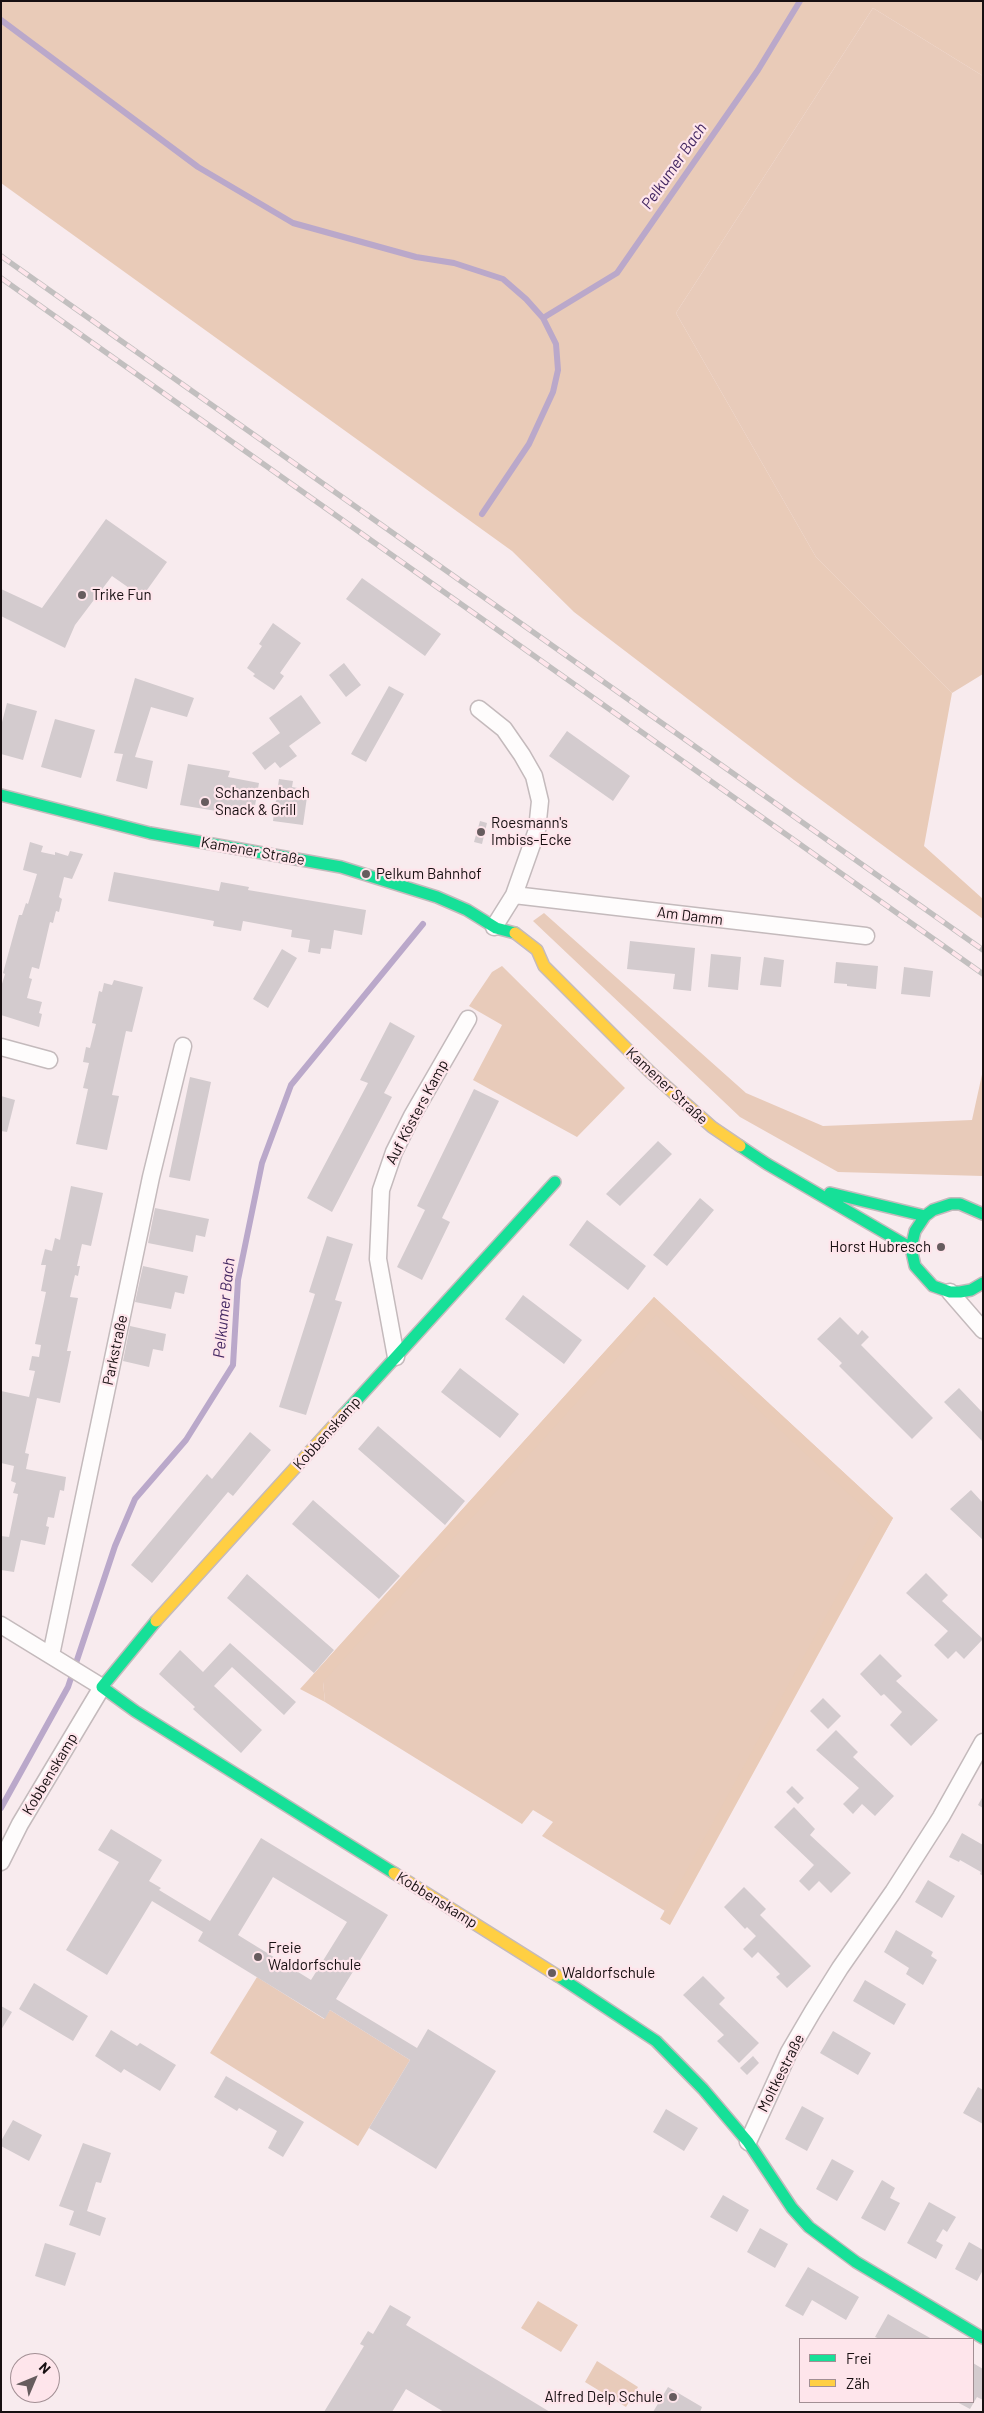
<!DOCTYPE html>
<html>
<head>
<meta charset="utf-8">
<style>
  body { margin:0 }
  #map { position:relative; width:984px; height:2413px; overflow:hidden; background:#f8ebee; font-family:Barlow,sans-serif }
  canvas { display:block }
  .frame { position:absolute; inset:0; border:2px solid #170f11; pointer-events:none }
  .legend { position:absolute; left:799px; top:2338px; width:175px; height:65px; box-sizing:border-box; background:#fee5eb; border:1px solid #a28f94; margin:0; padding:6px 9px; list-style:none; font-size:15px; color:#170f11 }
  .legend li { display:flex; align-items:center; gap:10px; height:25px }
  .legend b { width:25px; border:1px solid #a28f94 }
  .north { position:absolute; left:10px; top:2353px; width:50px; height:50px; box-sizing:border-box; background:#fee5eb; border:1px solid #a28f94; border-radius:50%; rotate:45deg; font-size:14px; font-weight:700; line-height:20px; text-align:center; color:#170f11 }
  .north::after { content:''; display:block; margin:auto; width:18px; height:22px; background:#665c5e; clip-path:polygon(50% 0,100% 100%,50% 72%,0 100%) }
</style>
</head>
<body>
<div id="map">
<canvas width="984" height="2413"></canvas>
<div class="frame"></div>
<ul class="legend">
<li><b style="height:6px;background:#16e098"></b>Frei</li>
<li><b style="height:6px;background:#ffcf43"></b>Zäh</li>
</ul>
<div class="north">N</div>
</div>
<script>
const context = document.querySelector('canvas').getContext('2d');
context.lineJoin = 'round';
function fillPath(path, color) { context.fillStyle = color; context.fill(path, 'evenodd'); }
const poly = rows => new Path2D(rows.map(r => 'M' + r).join(''));
function stroke(path, color, width, dash) { context.strokeStyle = color; context.lineWidth = width; context.lineCap = dash ? 'butt' : 'round'; context.setLineDash(dash || []); context.stroke(path); }
function write(font, color, halo, rows, align = 'center') {
  context.font = font + ' Barlow,sans-serif'; context.lineWidth = 4.5; context.setLineDash([]); context.textBaseline = 'middle'; context.strokeStyle = halo; context.fillStyle = color; for (const [text, x, y, turn = 0] of rows) {
    context.save(); context.translate(x, y); context.rotate((+turn || 0) * Math.PI / 180); context.textAlign = isNaN(turn) ? turn : align; if (halo) context.strokeText(text, 0, 0); context.fillText(text, 0, 0); context.restore();
  }
}
const green = poly([
  [873,8,983,76,983,674,952,693,816,557,676,313],
  [544,913,746,1093,823,1126,972,1120,983,1070,983,1176,838,1172,740,1117,533,921],
  [502,966,625,1088,577,1137,473,1080,502,1025,469,1006,492,972],
  [654,1297,893,1518,665,1911,542,1836,553,1822,533,1810,522,1824,325,1702,323,1682,313,1675],
  [257,1977,324,2019,330,2010,410,2060,358,2146,210,2053],
  [538,2301,578,2325,561,2352,521,2328],
  [597,2361,638,2387,626,2407,585,2382]
]);
const forest = poly([
  [1,1,983,1,983,76,873,8,676,313,816,557,952,693,924,846,983,899,983,919,794,780,574,612,512,551,1,183],
  [654,1297,893,1518,670,1925,660,1919,878,1521,656,1315,323,1682,325,1702,300,1689]
]);
const stream = poly([
  [1,20,198,167,293,223,416,257,454,263,503,279,526,299,543,318,556,344,558,370,553,392,529,444,482,514],
  [543,318,617,273,758,70,800,1],
  [1,1808,68,1687,115,1546,135,1499,186,1440,233,1365,238,1280,262,1163,291,1085,423,924]
]);
const building = poly([
  [106,519,167,562,142,597,112,576,75,625,65,648,1,616,1,589,42,608],
  [362,578,441,634,425,656,346,599],
  [273,623,301,643,280,673,284,676,274,690,253,676,255,674,247,668,262,646,259,644],
  [344,663,361,685,346,697,329,675],
  [135,678,194,698,187,717,151,707,135,757,153,761,147,789,116,781,123,754,114,753],
  [389,686,404,694,366,762,351,754],
  [301,695,321,723,289,746,297,756,280,768,275,762,265,770,252,753,280,733,269,718],
  [7,703,37,711,23,760,1,754,1,726],
  [55,719,95,730,81,778,41,767],
  [567,731,630,776,613,801,549,756],
  [188,764,230,771,228,777,259,783,253,817,180,805],
  [279,779,293,781,292,787,308,790,303,825,273,821],
  [480,821,487,823,482,844,474,842],
  [30,842,43,846,41,852,55,855,55,852,68,856,70,851,83,854,72,879,64,877,59,897,62,899,59,912,56,911,53,923,50,922,39,969,32,967,29,978,32,979,27,998,42,1002,39,1013,42,1014,39,1027,1,1015,1,987,5,974,3,973,19,915,22,915,26,903,28,904,37,874,23,870],
  [114,872,219,891,221,882,249,887,248,890,366,910,362,935,334,930,331,949,321,948,320,954,308,952,310,940,291,937,292,930,243,921,241,931,213,926,214,921,108,901],
  [630,941,695,948,691,991,673,989,675,974,627,969],
  [282,949,297,958,268,1008,253,999],
  [711,954,741,957,738,990,708,987],
  [764,957,784,960,781,987,760,985],
  [836,962,878,966,876,989,847,986,847,984,834,983],
  [904,967,933,971,930,997,901,994],
  [114,980,143,987,132,1032,126,1031,112,1095,119,1096,107,1150,76,1144,88,1089,83,1088,89,1063,83,1062,86,1047,90,1048,96,1024,92,1023,99,991,102,992,104,983,112,985],
  [390,1022,415,1036,384,1093,392,1097,332,1212,307,1198,368,1083,360,1080],
  [190,1077,211,1082,190,1181,169,1177],
  [474,1089,499,1101,442,1218,450,1222,422,1280,397,1267,425,1210,417,1206],
  [1,1096,15,1100,7,1132,1,1131],
  [658,1141,672,1154,620,1206,606,1194],
  [71,1186,103,1193,91,1246,82,1244,77,1266,80,1266,78,1276,75,1275,70,1297,78,1298,67,1351,71,1351,60,1403,37,1398,25,1453,29,1454,26,1469,66,1477,64,1491,60,1490,54,1518,48,1517,46,1526,49,1527,45,1545,21,1540,14,1572,1,1570,1,1536,9,1537,18,1494,13,1493,16,1483,11,1481,14,1466,1,1463,1,1391,29,1397,35,1371,29,1370,32,1356,39,1357,41,1345,35,1344,46,1292,41,1291,46,1265,41,1265,45,1249,52,1251,55,1238,60,1240],
  [700,1198,714,1210,667,1266,653,1255],
  [155,1208,209,1219,205,1237,196,1235,193,1252,148,1243],
  [587,1220,646,1266,628,1290,569,1245],
  [327,1236,353,1244,335,1300,342,1302,306,1415,279,1407,315,1294,309,1292],
  [143,1266,188,1276,184,1294,175,1292,171,1309,135,1302],
  [523,1295,582,1340,564,1364,505,1319],
  [840,1317,858,1335,862,1330,869,1337,861,1345,933,1418,912,1439,839,1366,842,1363,817,1339],
  [130,1326,166,1334,163,1351,153,1349,149,1367,123,1361],
  [460,1368,519,1414,500,1438,441,1392],
  [959,1388,983,1413,983,1442,944,1402],
  [378,1426,465,1501,445,1525,358,1449],
  [250,1432,271,1450,233,1496,228,1492,152,1583,131,1565,207,1474,212,1479],
  [971,1490,983,1503,983,1540,950,1509],
  [313,1500,400,1576,379,1599,292,1524],
  [926,1573,948,1595,942,1601,983,1639,964,1659,956,1651,948,1659,934,1645,948,1631,906,1593],
  [247,1574,334,1650,314,1673,227,1598],
  [230,1643,296,1702,284,1715,232,1667,214,1686,262,1730,241,1753,193,1709,195,1707,159,1674,180,1650,203,1672],
  [880,1654,902,1676,896,1681,938,1720,911,1746,890,1725,902,1712,884,1694,881,1696,860,1674],
  [823,1698,841,1716,828,1729,810,1711],
  [836,1730,858,1752,853,1757,894,1796,875,1816,862,1804,853,1814,843,1804,859,1788,816,1750],
  [792,1786,804,1798,798,1804,786,1792],
  [983,1796,983,1808,978,1805],
  [794,1807,815,1829,810,1835,851,1873,831,1893,819,1881,809,1891,799,1881,814,1865,774,1827],
  [111,1829,162,1860,149,1881,161,1888,159,1890,210,1921,261,1838,388,1915,336,1999,417,2048,428,2029,496,2071,436,2169,369,2128,410,2060,330,2010,325,2019,198,1941,203,1932,152,1901,107,1975,66,1950,119,1862,98,1850],
  [273,1877,347,1922,311,1980,238,1935],
  [962,1833,983,1845,983,1876,980,1874,981,1872,960,1860,959,1862,949,1857],
  [928,1880,955,1896,942,1918,915,1902],
  [744,1887,766,1909,760,1915,811,1966,787,1988,776,1977,780,1974,758,1952,752,1958,743,1949,756,1936,747,1927,745,1929,724,1907],
  [896,1930,933,1952,931,1956,937,1960,923,1985,906,1974,909,1968,884,1952],
  [703,1976,725,1998,719,2004,759,2043,739,2063,717,2041,724,2035,683,1995],
  [865,1980,906,2004,894,2025,853,2001],
  [34,1983,88,2016,73,2041,19,2009],
  [1,2006,12,2012,1,2030],
  [111,2030,137,2046,140,2043,176,2065,160,2091,124,2069,121,2073,95,2056],
  [833,2031,871,2053,858,2075,820,2053],
  [753,2056,759,2063,747,2075,740,2068],
  [226,2076,304,2122,283,2157,268,2148,277,2131,239,2108,237,2111,214,2097],
  [978,2087,983,2090,983,2124,963,2113],
  [802,2106,824,2118,807,2151,785,2139],
  [666,2109,698,2128,684,2151,653,2132],
  [13,2120,42,2135,29,2161,1,2146,1,2141],
  [83,2143,111,2153,101,2183,96,2182,87,2211,106,2218,100,2236,69,2225,74,2211,59,2206],
  [832,2159,854,2171,837,2201,816,2189],
  [882,2180,895,2188,890,2198,900,2203,885,2231,861,2218],
  [723,2195,749,2210,737,2232,710,2217],
  [929,2202,956,2217,947,2232,943,2229,936,2241,943,2245,936,2259,907,2243],
  [760,2228,788,2244,775,2268,747,2252],
  [969,2242,983,2250,983,2270,977,2281,955,2269],
  [45,2243,76,2253,65,2286,35,2276],
  [808,2267,859,2297,846,2320,812,2300,803,2316,785,2306],
  [390,2305,411,2317,406,2325,550,2412,444,2412,406,2389,392,2412,324,2412,364,2346,360,2344,368,2331,373,2334],
  [888,2314,914,2329,932,2339,880,2339,875,2337],
  [973,2363,983,2369,983,2400,977,2397,970,2409,957,2402,973,2402],
  [668,2387,702,2407,700,2412,653,2412]
]);
const street = poly([
  [479,709,504,729,522,755,534,776,540,801,537,830,514,895,494,927],
  [514,895,866,936],
  [1,1047,49,1060],
  [950,1292,983,1330],
  [396,1357,378,1259,381,1190,394,1152,412,1116,468,1019],
  [1,1625,102,1687,20,1824,1,1862],
  [51,1655,151,1177,183,1046],
  [748,2142,789,2052,813,2011,840,1968,893,1892,941,1817,983,1742]
]);
const fast = poly([
  [1,795,150,833,341,867,437,897,467,910,496,928,515,933],
  [740,1146,767,1164,911,1248],
  [830,1193,925,1216],
  [983,1214,960,1204,951,1204,933,1210,925,1216,915,1231,911,1248,915,1266,933,1286,950,1292,960,1292,971,1290,983,1283],
  [344,1414,555,1182],
  [156,1621,102,1687,135,1711,394,1873],
  [558,1976,656,2041,703,2089,748,2142,792,2208,809,2227,856,2262,983,2338]
]);
const slow = poly([
  [515,933,537,950,544,966,650,1072,712,1127,740,1146],
  [156,1621,344,1414],
  [394,1873,558,1976]
]);
const rail = poly([
  [1,256,983,950],
  [1,278,983,974]
]);
const markers = [
  [82,595,5,"#665c5e"],
  [205,802,5,"#665c5e"],
  [481,832,5,"#665c5e"],
  [366,874,5,"#665c5e"],
  [941,1247,5,"#665c5e"],
  [258,1957,5,"#665c5e"],
  [552,1973,5,"#665c5e"],
  [673,2397,5,"#665c5e"]
];
const poiNames = [
  ["Trike Fun",92,595],
  ["Schanzenbach",215,793],
  ["Snack & Grill",215,810],
  ["Roesmann's",491,823],
  ["Imbiss-Ecke",491,840],
  ["Pelkum Bahnhof",376,874],
  ["Horst Hubresch",931,1247,"right"],
  ["Freie",268,1948],
  ["Waldorfschule",268,1965],
  ["Waldorfschule",562,1973],
  ["Alfred Delp Schule",663,2397,"right"]
];
const streetNames = [
  ["Kamener Straße",253,851,10],
  ["Am Damm",690,916,7],
  ["Kamener Straße",667,1086,43],
  ["Auf Kösters Kamp",417,1112,-62],
  ["Parkstraße",115,1350,-78],
  ["Kobbenskamp",327,1433,-48],
  ["Kobbenskamp",50,1774,-59],
  ["Kobbenskamp",437,1900,32],
  ["Moltkestraße",781,2073,-63]
];
const waterNames = [
  ["Pelkumer Bach",674,166,-55],
  ["Pelkumer Bach",224,1308,-84]
];
fillPath(green, '#e8cbba');
fillPath(forest, '#e9cbb8');
stroke(stream, '#baa8ca', 6);
fillPath(building, '#d3cbce');
stroke(street, '#c4babc', 19);
stroke(fast, '#c4babc', 14);
stroke(slow, '#c4babc', 14);
stroke(street, '#fefcfc', 16);
stroke(fast, '#16e098', 11);
stroke(slow, '#ffcf43', 11);
stroke(rail, '#c2bfbf', 5.5);
stroke(rail, '#fee5eb', 4, [11]);
for (const [x, y, r, color] of markers) { const dot = new Path2D(); dot.arc(x, y, r, 0, 2 * Math.PI); context.fillStyle = color; context.fill(dot); stroke(dot, '#fee5eb', 2); }
write('15px', '#170f11', '#fee5eb', poiNames, 'left');
write('15px', '#170f11', '#fee5eb', streetNames);
write('italic 16px', '#422661', '#fee5eb', waterNames);
</script>
</body>
</html>
